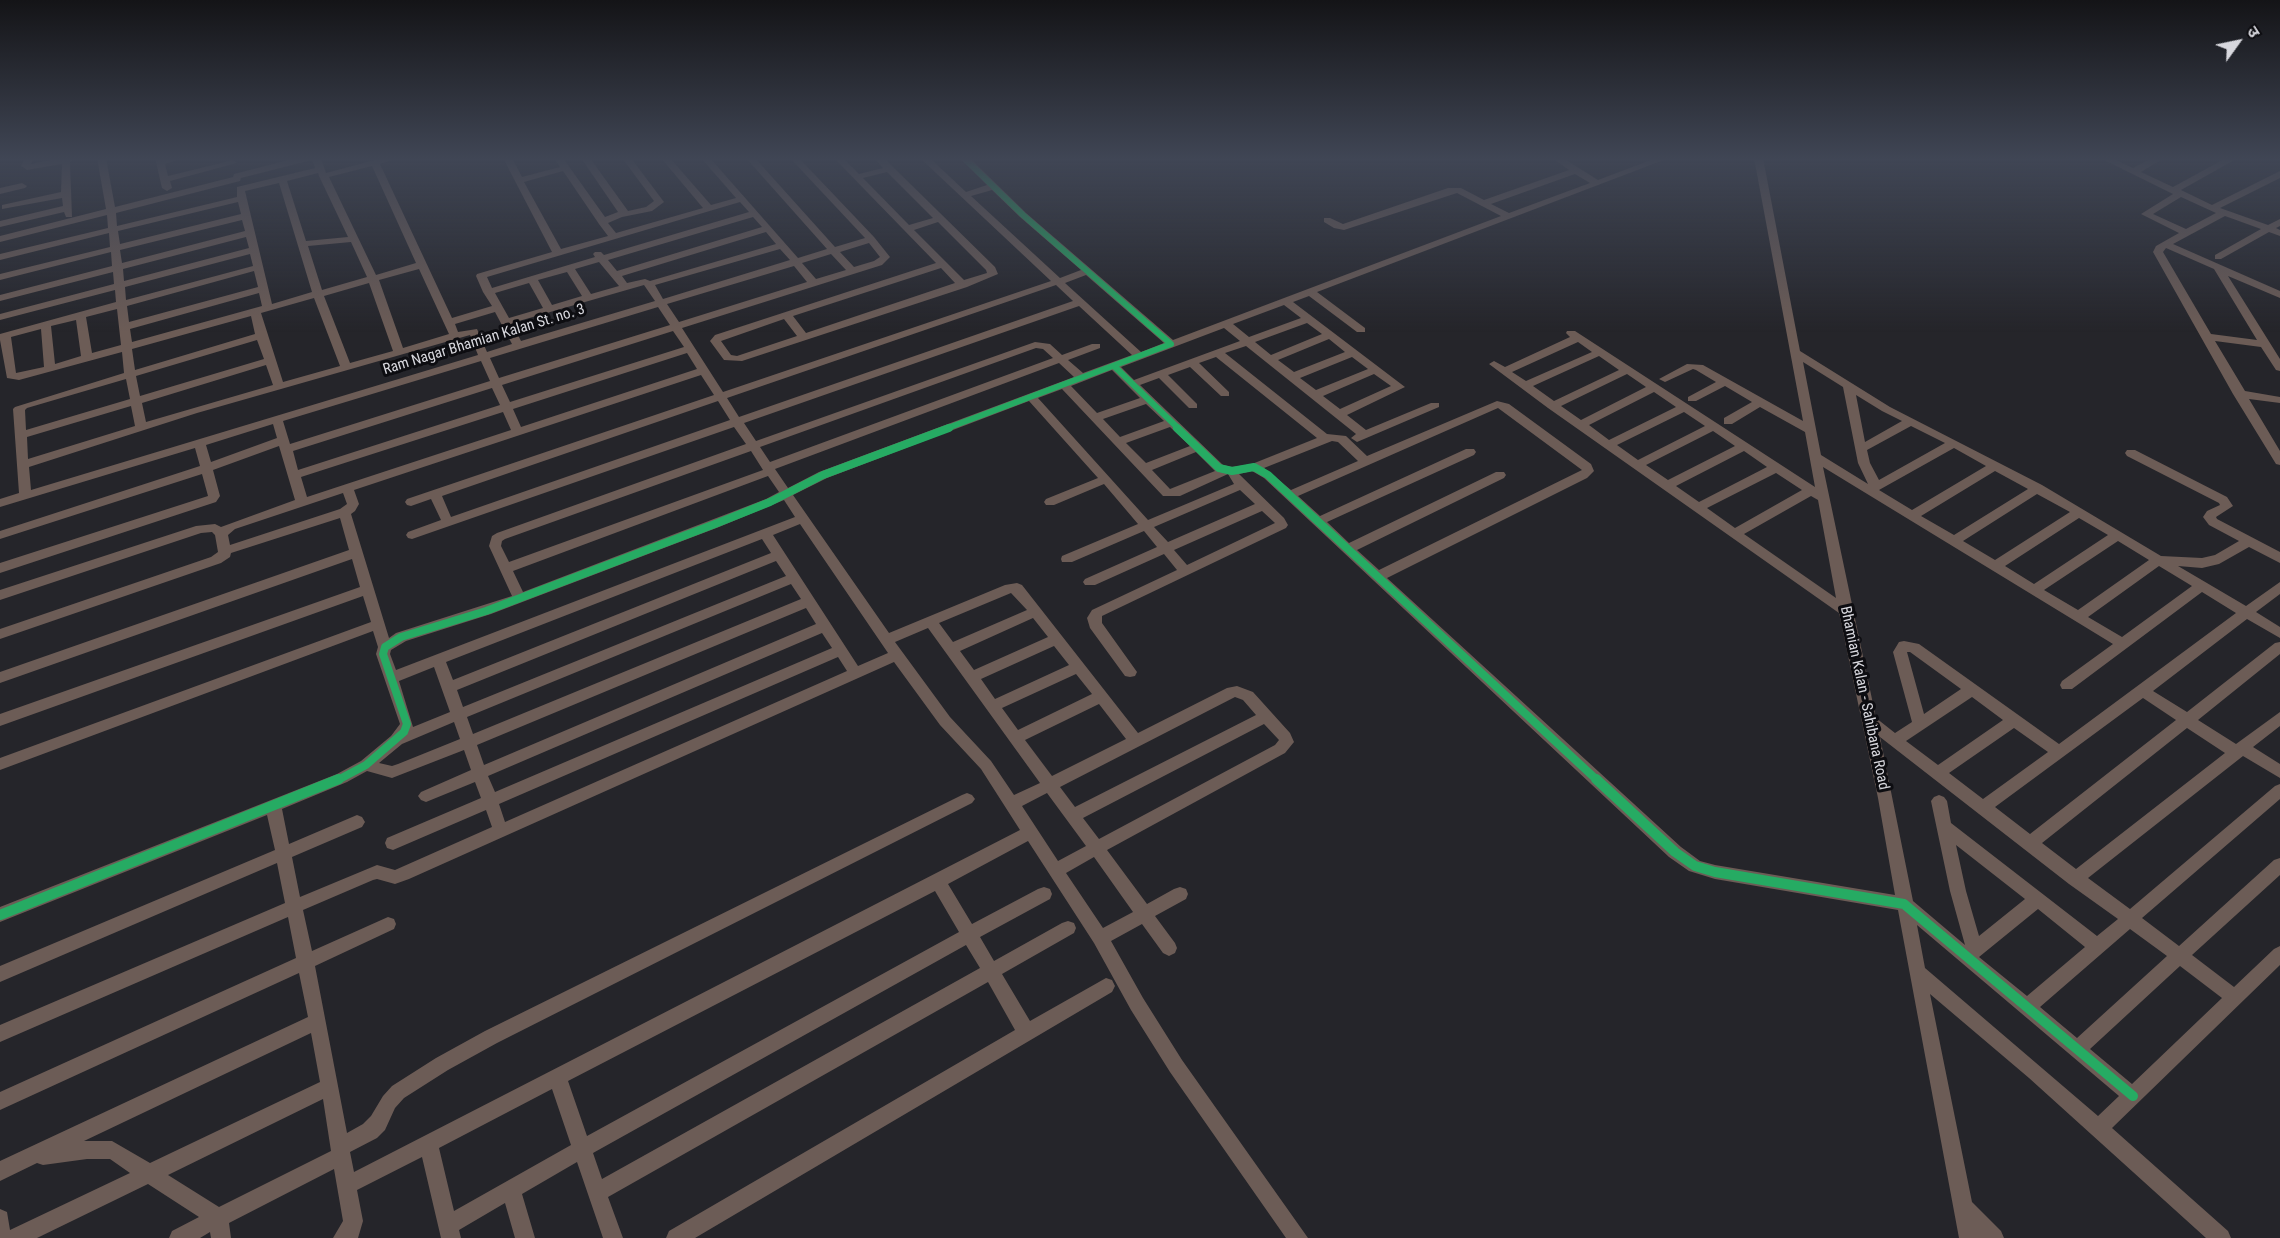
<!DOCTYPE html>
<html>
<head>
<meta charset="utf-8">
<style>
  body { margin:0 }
  #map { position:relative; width:2280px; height:1238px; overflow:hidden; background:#25252a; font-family:"Roboto Condensed","Noto Sans Devanagari",sans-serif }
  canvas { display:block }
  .north { position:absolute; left:2208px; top:12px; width:60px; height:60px; -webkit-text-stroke:4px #0d0d11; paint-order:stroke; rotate:57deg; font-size:16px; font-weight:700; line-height:24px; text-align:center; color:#d8d8de }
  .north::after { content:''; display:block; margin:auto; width:21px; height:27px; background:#d8d8de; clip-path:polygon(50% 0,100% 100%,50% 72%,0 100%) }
</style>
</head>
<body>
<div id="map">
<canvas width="2280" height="1238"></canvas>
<div class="north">उ</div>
</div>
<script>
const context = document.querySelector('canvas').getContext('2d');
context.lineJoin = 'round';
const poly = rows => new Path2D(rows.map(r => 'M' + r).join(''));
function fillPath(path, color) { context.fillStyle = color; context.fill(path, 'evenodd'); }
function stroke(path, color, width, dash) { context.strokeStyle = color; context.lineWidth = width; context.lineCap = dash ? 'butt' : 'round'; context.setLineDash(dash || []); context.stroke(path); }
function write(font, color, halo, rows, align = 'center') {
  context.font = font + ' "Roboto Condensed",sans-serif'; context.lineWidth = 6; context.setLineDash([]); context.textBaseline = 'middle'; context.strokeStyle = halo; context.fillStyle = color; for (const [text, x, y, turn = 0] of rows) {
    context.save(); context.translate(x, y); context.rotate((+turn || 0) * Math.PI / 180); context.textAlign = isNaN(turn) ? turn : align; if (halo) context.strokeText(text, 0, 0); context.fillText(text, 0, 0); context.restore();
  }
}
const minor = poly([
  [25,158,34,158,31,164,60,158,76,158,70,162,72,217,66,217,64,212,0,227,0,221,63,206,62,198,2,209,2,205,61,192,62,164,27,170,21,166,25,158],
  [97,158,106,158,115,207,233,177,234,174,296,158,321,158,326,173,382,158,398,158,380,164,452,318,492,306,483,292,476,276,477,274,552,252,503,158,512,158,522,177,560,167,554,158,563,158,605,217,618,212,581,158,590,158,628,211,646,207,654,201,622,158,631,158,664,202,652,211,622,217,608,223,616,233,703,208,661,158,670,158,711,205,736,198,701,158,710,158,798,258,827,249,746,158,755,158,835,247,865,238,790,158,799,158,874,237,890,257,882,265,682,328,723,392,1051,281,920,158,930,158,966,192,987,185,960,158,970,158,1026,213,1173,340,1501,216,1457,193,1344,230,1334,228,1324,222,1324,218,1330,218,1343,224,1448,188,1461,188,1484,200,1569,170,1552,158,1563,158,1598,180,1656,158,1669,158,1317,292,1365,328,1365,332,1357,332,1309,296,1293,302,1405,387,1347,415,1366,430,1431,403,1439,403,1439,407,1357,442,1351,438,1356,434,1246,346,1225,353,1327,434,1346,436,1367,456,1497,401,1509,404,1591,464,1594,471,1587,478,1387,578,1681,847,1700,861,1715,865,1895,895,1878,798,1839,613,1548,408,1489,364,1494,361,1505,367,1570,337,1566,333,1567,331,1575,331,1815,487,1805,432,1760,407,1732,424,1724,424,1724,418,1752,402,1725,386,1696,401,1688,401,1688,397,1716,382,1696,370,1693,369,1665,382,1659,379,1687,364,1703,365,1803,421,1754,158,1763,158,1800,351,1890,407,2042,485,2161,556,2202,558,2215,555,2239,541,2209,525,2203,517,2207,511,2220,505,2219,503,2127,456,2125,453,2127,450,2135,450,2227,497,2233,506,2216,517,2217,519,2280,552,2280,563,2249,547,2219,564,2202,568,2178,566,2246,606,2280,582,2280,594,2256,612,2280,627,2280,638,2247,619,2153,691,2187,712,2275,643,2280,642,2280,654,2198,720,2236,744,2280,712,2280,726,2253,747,2280,764,2280,778,2243,756,2088,878,2130,909,2275,786,2280,784,2280,799,2142,918,2179,946,2274,860,2280,858,2280,875,2192,955,2234,987,2274,949,2280,946,2280,965,2112,1128,2228,1231,2231,1238,2206,1238,2029,1078,1930,994,1972,1202,2001,1231,2004,1238,1959,1238,1898,910,1715,879,1689,871,1669,857,1264,478,1252,471,1239,474,1284,518,1288,525,1286,528,1102,616,1102,623,1137,672,1135,676,1130,677,1125,676,1090,628,1087,618,1092,610,1177,570,1164,554,1095,585,1085,585,1083,582,1085,579,1157,547,1144,531,1072,562,1062,562,1061,559,1062,556,1138,524,1104,484,1054,505,1046,505,1044,502,1046,499,1098,478,1029,401,827,478,793,495,889,633,1005,585,1017,583,1022,585,1138,733,1227,688,1237,686,1253,692,1290,733,1294,742,1285,753,1107,850,1147,904,1174,889,1180,887,1186,889,1188,894,1186,899,1155,916,1175,943,1177,948,1175,953,1169,956,1163,953,1142,924,1111,941,1143,998,1182,1060,1308,1238,1286,1238,1170,1072,1131,1010,1094,943,1028,841,948,884,972,924,1038,889,1044,887,1050,889,1052,894,1050,899,980,937,994,961,1062,923,1068,921,1074,923,1076,928,1074,933,1002,974,1030,1021,1106,978,1112,980,1115,986,1112,992,695,1238,666,1238,669,1231,1015,1030,988,982,608,1197,623,1238,603,1238,577,1162,522,1194,535,1238,515,1238,505,1203,459,1230,461,1238,441,1238,422,1157,357,1190,363,1221,358,1238,333,1238,343,1221,334,1169,229,1223,231,1238,211,1238,210,1232,200,1238,169,1238,172,1231,199,1217,148,1184,37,1238,0,1238,0,1209,7,1212,10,1230,130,1173,110,1159,87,1159,43,1165,37,1163,0,1181,0,1161,308,1017,299,973,0,1110,0,1092,296,958,288,917,0,1042,0,1025,285,903,277,863,0,982,0,966,275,850,267,815,0,922,0,907,337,774,361,761,391,736,400,724,376,654,378,647,373,631,0,770,0,758,371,622,363,596,0,726,0,714,360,587,352,559,0,683,0,672,349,550,340,518,231,553,230,557,221,563,0,639,0,629,211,557,218,552,215,535,212,532,201,533,0,600,0,590,196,526,215,524,221,527,295,500,279,446,213,470,220,496,216,502,0,573,0,563,208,496,202,474,0,539,0,531,200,466,195,448,0,507,0,499,19,493,13,409,15,407,124,373,122,352,19,380,7,378,0,340,0,334,116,302,115,290,0,320,0,314,114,284,113,272,0,301,0,295,112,266,111,252,0,280,0,274,110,247,109,233,0,260,0,254,108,228,107,215,0,242,0,236,106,209,97,158],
  [312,160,315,168,237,187,237,197,117,226,116,213,240,181,241,178,312,160],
  [372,166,416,263,376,275,329,177,372,166],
  [563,171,599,224,608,236,561,249,524,182,563,171],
  [318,173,319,176,348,237,306,241,287,181,318,173],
  [1575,174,1590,183,1509,213,1491,204,1575,174],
  [279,183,312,292,272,304,245,191,279,183],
  [992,190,1020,217,1081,270,1060,278,971,196,992,190],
  [238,202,241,214,120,244,118,231,238,202],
  [740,202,749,212,604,255,601,252,595,252,593,254,595,257,492,288,487,277,740,202],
  [753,217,762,227,617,271,608,260,753,217],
  [242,220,245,231,122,263,120,250,242,220],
  [766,232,776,244,650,281,645,279,627,283,622,276,766,232],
  [246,237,249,248,124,281,123,269,246,237],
  [351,242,367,277,322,290,308,246,351,242],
  [869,243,880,257,874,261,854,267,840,252,869,243],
  [780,249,790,260,663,299,655,285,780,249],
  [250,254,253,266,126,300,125,287,250,254],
  [831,254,846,270,816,279,802,263,831,254],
  [599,262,619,286,591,294,575,269,599,262],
  [794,266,807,282,679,322,667,304,794,266],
  [419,269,449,334,403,348,379,280,419,269],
  [254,271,258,287,129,322,127,306,254,271],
  [567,272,582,296,552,305,538,280,567,272],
  [1086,275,1164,343,1141,352,1065,283,1086,275],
  [369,283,393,351,350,363,324,296,369,283],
  [529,283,543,308,509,318,495,293,529,283],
  [644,285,655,301,521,341,512,323,644,285],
  [1056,285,1073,301,739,417,727,398,1056,285],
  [259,293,262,306,132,342,130,329,259,293],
  [314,298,340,366,283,382,261,313,314,298],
  [1284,305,1301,318,1249,337,1233,324,1284,305],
  [1079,306,1132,355,1083,373,1068,360,1100,348,1100,344,1092,344,1062,355,1050,344,1035,342,756,441,744,423,1079,306],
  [658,307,670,325,499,378,490,358,658,307],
  [117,309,121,345,92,353,86,317,117,309],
  [495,312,512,344,487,352,477,329,458,332,455,324,495,312],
  [251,316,255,334,135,370,132,349,251,316],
  [76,320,81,356,55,364,51,326,76,320],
  [1307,323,1322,334,1271,355,1255,342,1307,323],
  [1224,328,1240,341,1134,380,1121,367,1224,328],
  [41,329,44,367,16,373,11,337,41,329],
  [673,331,684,347,510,402,502,385,673,331],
  [470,335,478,355,31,490,29,467,197,413,470,335],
  [1329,339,1345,352,1294,372,1278,360,1329,339],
  [257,340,264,359,140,396,136,376,257,340],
  [1578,342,1592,352,1526,381,1512,372,1578,342],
  [1036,348,1043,349,1053,358,770,462,760,447,1036,348],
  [687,353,697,369,521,427,513,409,687,353],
  [1599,356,1619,370,1554,401,1533,386,1599,356],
  [1216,357,1317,438,1252,464,1232,467,1223,465,1140,385,1159,378,1189,408,1197,408,1197,404,1168,375,1190,367,1221,396,1229,396,1229,392,1199,363,1216,357],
  [1352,357,1368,369,1316,390,1300,378,1352,357],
  [481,361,490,381,290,444,283,421,481,361],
  [1803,362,1843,387,1858,463,1868,484,1821,455,1803,362],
  [1059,363,1074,377,819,472,788,488,775,469,1059,363],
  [266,365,273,385,146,422,142,403,266,365],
  [1112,370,1140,398,1097,413,1071,386,1112,370],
  [1374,374,1391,386,1340,409,1323,396,1374,374],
  [1627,374,1646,387,1581,420,1561,406,1627,374],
  [701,375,714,395,407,499,405,502,407,505,411,506,431,499,441,520,408,532,406,535,408,538,412,539,734,427,746,444,497,533,492,536,489,546,512,596,396,633,389,638,351,514,355,511,359,504,354,490,701,375],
  [126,379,130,399,26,430,25,410,27,408,126,379],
  [492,388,500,405,298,470,293,451,492,388],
  [1062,389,1163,496,1180,496,1228,474,1234,484,1148,520,1038,398,1062,389],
  [1654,392,1676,407,1609,440,1589,425,1654,392],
  [1856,395,1882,411,1902,421,1865,442,1856,395],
  [718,401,730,420,451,517,442,496,718,401],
  [1146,404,1164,421,1120,437,1103,419,1146,404],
  [131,406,135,426,28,459,27,437,131,406],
  [1498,408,1582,470,1379,570,1357,550,1504,478,1506,475,1504,472,1496,472,1349,543,1327,522,1474,455,1476,452,1474,449,1466,449,1320,516,1298,496,1498,408],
  [503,412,511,430,307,497,301,477,503,412],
  [1684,412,1705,426,1638,460,1617,445,1684,412],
  [273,424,277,438,211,462,206,445,273,424],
  [1911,426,1945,443,1879,480,1870,463,1867,450,1911,426],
  [1170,427,1190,446,1146,463,1126,443,1170,427],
  [1713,431,1735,446,1668,480,1646,465,1713,431],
  [1332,441,1338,442,1358,461,1291,490,1264,468,1332,441],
  [1954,448,1986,466,1912,510,1879,490,1954,448],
  [751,451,763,470,509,562,501,546,502,541,505,539,751,451],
  [1744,451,1767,467,1699,502,1676,486,1744,451],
  [1196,452,1215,471,1170,489,1152,470,1196,452],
  [1823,467,2113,644,2062,681,2060,685,2062,689,2072,689,2202,592,2236,613,2059,744,1919,644,1904,641,1899,642,1893,652,1912,722,1895,733,1876,718,1823,467],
  [1995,471,2028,489,1954,535,1921,516,1995,471],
  [1776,473,1802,490,1735,528,1707,508,1776,473],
  [768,476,779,492,766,499,523,592,513,571,768,476],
  [1240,490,1255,504,1168,542,1154,527,1240,490],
  [343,493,347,504,340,509,230,545,228,535,235,529,343,493],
  [2037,494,2070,512,1995,560,1963,541,2037,494],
  [1811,496,1818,500,1836,598,1744,534,1811,496],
  [784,500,795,517,396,670,390,654,391,650,406,641,491,614,719,527,784,500],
  [1262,511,1275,523,1187,565,1174,550,1262,511],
  [2079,518,2108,535,2034,584,2005,566,2079,518],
  [800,524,888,653,858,666,773,535,800,524],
  [762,539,771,553,453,680,446,662,762,539],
  [2118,541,2149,560,2078,610,2044,590,2118,541],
  [776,561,786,576,463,707,457,690,776,561],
  [2159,566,2192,586,2122,637,2088,617,2159,566],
  [791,584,801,599,473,734,467,717,791,584],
  [1011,593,1027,610,953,642,939,623,1011,593],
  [806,608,816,624,484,765,477,745,806,608],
  [1033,618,1048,637,974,670,960,651,1033,618],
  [928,628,1040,783,1014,795,991,761,950,717,895,642,928,628],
  [822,633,832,648,495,792,488,776,822,633],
  [1054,646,1069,665,995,699,981,679,1054,646],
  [1907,652,1910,652,1961,689,1924,714,1907,652],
  [838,657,847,671,505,822,499,804,838,657],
  [894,662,940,725,981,769,1020,830,354,1172,350,1152,377,1138,385,1130,395,1108,404,1098,448,1070,497,1043,972,803,975,799,972,795,967,793,962,795,485,1031,436,1058,392,1086,383,1096,371,1116,363,1124,347,1133,315,966,394,929,396,924,394,919,388,917,312,951,303,910,373,880,377,879,395,884,409,879,894,662],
  [434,667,450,712,413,727,399,681,434,667],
  [1076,674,1092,694,1018,730,1002,708,1076,674],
  [1235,697,1243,700,1256,715,1075,807,1060,787,1235,697],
  [1972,697,2003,720,1938,765,1906,741,1972,697],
  [2143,698,2176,720,2030,834,1995,807,2143,698],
  [1099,704,1126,739,1052,776,1025,740,1099,704],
  [454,722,460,739,398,764,392,766,379,763,402,744,454,722],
  [1264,724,1279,740,1275,745,1099,839,1083,818,1264,724],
  [2014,728,2048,752,1983,799,1949,773,2014,728],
  [2187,728,2225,753,2076,869,2042,843,2187,728],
  [1880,737,2069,884,2118,919,2097,936,1951,823,1947,801,1944,797,1939,795,1934,797,1931,801,1950,891,1965,945,1913,901,1880,737],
  [464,750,471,770,421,792,418,796,421,800,426,802,475,782,481,798,387,838,385,843,387,848,393,850,486,810,492,827,395,870,377,865,300,897,292,857,362,827,365,822,362,817,357,815,289,844,282,809,347,782,367,771,392,778,464,750],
  [1047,793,1086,846,1058,861,1022,806,1047,793],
  [1956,845,2025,899,1979,936,1966,891,1956,845],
  [1094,857,1133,912,1103,928,1066,873,1094,857],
  [935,891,959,932,587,1136,568,1081,935,891],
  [2038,909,2085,947,2027,996,1979,957,2038,909],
  [1917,925,2119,1096,2098,1116,1925,968,1917,925],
  [2130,929,2167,956,2077,1038,2040,1007,2130,929],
  [966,945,980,968,602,1179,593,1153,966,945],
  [2180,966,2222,998,2132,1084,2090,1049,2180,966],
  [311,1033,320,1082,150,1163,112,1141,84,1141,311,1033],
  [552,1089,571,1145,454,1211,439,1148,552,1089],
  [323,1099,331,1151,219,1207,168,1175,323,1099],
  [155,158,184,158,165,164,168,176,233,160,237,163,170,181,172,188,167,191,162,188,155,158],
  [834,158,843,158,859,174,883,168,874,158,884,158,995,267,998,274,967,287,742,361,724,360,710,341,715,335,936,263,834,158],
  [887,172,933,218,909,225,863,178,887,172],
  [938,222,986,270,987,273,964,280,914,230,938,222],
  [941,268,955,283,806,333,793,316,941,268],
  [784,319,797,336,737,356,731,355,721,341,784,319],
  [2100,158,2112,158,2133,168,2152,158,2164,158,2141,172,2173,187,2226,158,2238,158,2181,190,2212,205,2280,171,2280,178,2220,208,2268,225,2280,219,2280,226,2276,228,2280,230,2280,236,2269,232,2221,259,2215,259,2215,255,2261,229,2225,216,2173,244,2280,291,2280,298,2228,276,2280,359,2280,371,2276,370,2261,347,2215,341,2245,391,2280,397,2280,403,2249,399,2280,451,2280,465,2276,464,2233,394,2153,252,2156,246,2179,233,2141,214,2173,194,2100,158],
  [2181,197,2216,213,2186,229,2153,214,2181,197],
  [2166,248,2214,269,2257,340,2211,334,2163,252,2166,248],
  [22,183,27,186,25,188,0,194,0,188,22,183]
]);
const cyclewayFar2 = poly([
  [1114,366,1179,429],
  [945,429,1171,344,1023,215,964,158]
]);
const cyclewayFar1 = poly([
  [1177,428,1219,468,1232,471,1254,467,1268,475,1598,781],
  [336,781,366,765,404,732,407,724,383,654,385,647,401,637,486,611,715,524,770,502,823,475,949,428]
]);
const cycleway = poly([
  [1596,779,1675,852,1695,866,1715,872,1904,904,2133,1096],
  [0,915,339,779]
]);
const streetNames = [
  ["Ram Nagar Bhamian Kalan St. no. 3",484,340,-17],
  ["Bhamian Kalan - Sahibana Road",1864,698,78]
];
fillPath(minor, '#6c5c56');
stroke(cyclewayFar2, '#26ab63', 6);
stroke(cyclewayFar1, '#26ab63', 8);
stroke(cycleway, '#26ab63', 10);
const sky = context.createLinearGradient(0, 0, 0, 332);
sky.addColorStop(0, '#141417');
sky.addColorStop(0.48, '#404655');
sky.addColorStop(1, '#40465500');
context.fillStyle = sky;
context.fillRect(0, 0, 2280, 332);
write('15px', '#d8d8de', '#0d0d11', streetNames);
</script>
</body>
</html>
